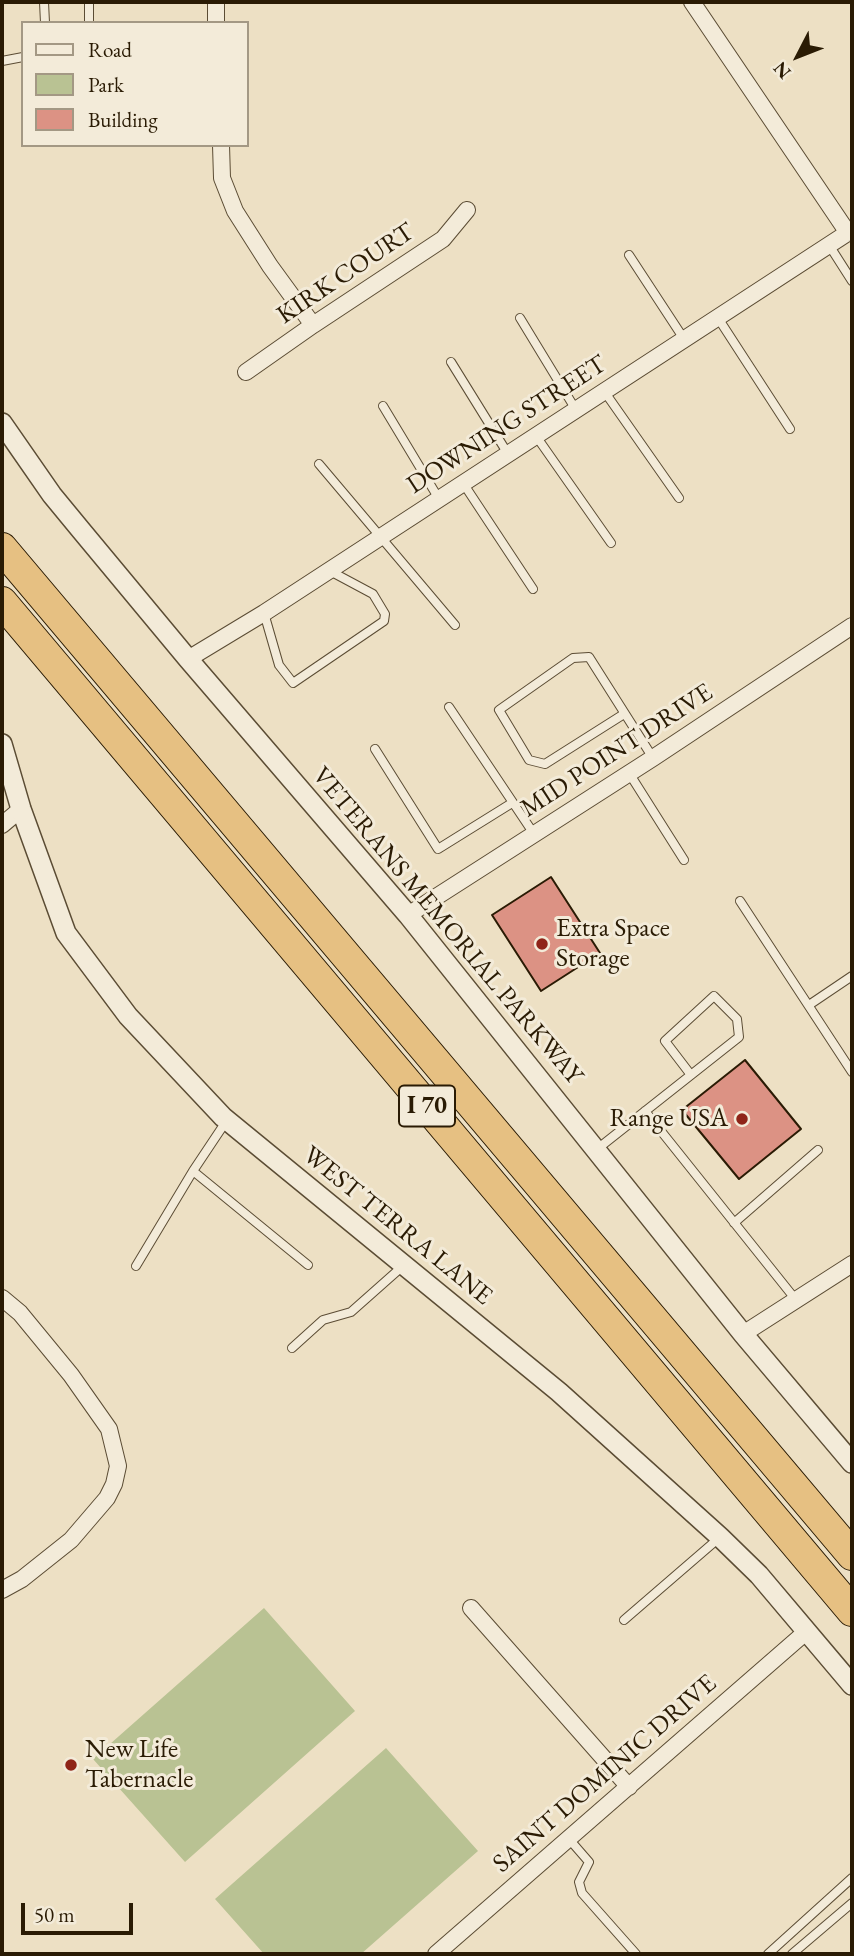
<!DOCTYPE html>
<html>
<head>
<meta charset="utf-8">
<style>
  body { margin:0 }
  #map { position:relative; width:854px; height:1956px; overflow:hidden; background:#ede0c4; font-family:"EB Garamond",serif }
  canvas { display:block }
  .frame { position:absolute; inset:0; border:4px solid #2a1b04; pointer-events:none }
  .legend { position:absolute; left:21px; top:21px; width:228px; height:126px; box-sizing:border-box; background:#f3ebd9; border:2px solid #a39884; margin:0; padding:9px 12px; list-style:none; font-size:21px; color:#2a1b04 }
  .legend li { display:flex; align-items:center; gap:14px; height:35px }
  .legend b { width:35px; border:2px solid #a39884 }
  .north { position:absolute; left:763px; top:21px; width:70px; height:70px; -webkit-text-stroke:5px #f3ebd9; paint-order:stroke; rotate:228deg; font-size:19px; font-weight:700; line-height:28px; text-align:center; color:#2a1b04 }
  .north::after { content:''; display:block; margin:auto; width:24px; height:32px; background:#2a1b04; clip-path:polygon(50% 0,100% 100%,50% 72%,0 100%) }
  .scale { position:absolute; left:21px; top:1903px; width:112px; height:32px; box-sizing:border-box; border:4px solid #2a1b04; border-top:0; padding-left:9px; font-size:21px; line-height:24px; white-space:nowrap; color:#2a1b04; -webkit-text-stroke:5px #f3ebd9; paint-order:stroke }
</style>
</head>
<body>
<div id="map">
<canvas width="854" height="1956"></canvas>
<div class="frame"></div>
<ul class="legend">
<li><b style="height:9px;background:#f3ebd9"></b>Road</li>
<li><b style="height:19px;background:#b9c293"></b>Park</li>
<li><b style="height:19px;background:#dc9284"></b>Building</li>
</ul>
<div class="north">N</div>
<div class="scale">50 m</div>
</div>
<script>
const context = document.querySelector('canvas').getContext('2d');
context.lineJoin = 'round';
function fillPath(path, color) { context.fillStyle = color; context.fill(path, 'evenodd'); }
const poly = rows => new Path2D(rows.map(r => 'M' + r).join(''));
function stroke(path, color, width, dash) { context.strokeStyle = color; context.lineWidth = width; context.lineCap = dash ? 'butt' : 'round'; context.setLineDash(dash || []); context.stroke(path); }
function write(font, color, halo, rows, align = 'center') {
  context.font = font + ' "EB Garamond",serif'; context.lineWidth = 6; context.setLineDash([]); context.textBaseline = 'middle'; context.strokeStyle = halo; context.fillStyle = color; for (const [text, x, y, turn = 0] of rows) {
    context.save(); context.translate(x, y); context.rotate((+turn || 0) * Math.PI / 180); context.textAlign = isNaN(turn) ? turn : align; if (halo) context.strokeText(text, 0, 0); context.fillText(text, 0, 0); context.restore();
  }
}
const green = poly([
  [264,1608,355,1711,185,1862,93,1759],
  [386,1748,478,1851,361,1954,264,1954,215,1899]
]);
const building = poly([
  [551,877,600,953,541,991,492,915,551,877],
  [745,1060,801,1129,739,1179,682,1110,745,1060]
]);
const service = poly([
  [44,2,45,23],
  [89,2,89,23],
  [2,61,23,57],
  [829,245,852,281],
  [629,255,684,339],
  [520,318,576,410],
  [718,318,790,429],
  [451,362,508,454],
  [604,391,679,498],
  [383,406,439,499],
  [536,436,611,543],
  [319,464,455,625],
  [463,483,533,589],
  [264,613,279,665,293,683,384,621,385,614,373,594,330,571],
  [449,707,534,834],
  [624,714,545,764,529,760,499,710,573,658,589,657,653,758],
  [375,749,438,849,512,803],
  [629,773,684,860],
  [740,901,852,1072],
  [809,1005,852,976],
  [645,1111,796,1300],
  [227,1120,193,1171,308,1265],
  [596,1150,739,1037,737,1019,714,996,665,1041,691,1075],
  [734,1223,818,1150],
  [136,1266,193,1171],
  [292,1348,323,1320,351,1312,404,1265],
  [624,1620,719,1538],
  [569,1839,589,1862,579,1882,582,1893,636,1954],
  [768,1954,852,1878],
  [792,1954,852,1903]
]);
const minor = poly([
  [216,2,216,23],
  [692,2,848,233],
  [221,145,222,178,235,211,270,266,313,325],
  [246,372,313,325,443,239,467,210],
  [188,659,264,613,852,230],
  [2,825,21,809],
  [408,915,653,758,852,626],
  [2,1298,20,1313,71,1375,109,1429,118,1466,114,1484,107,1498,71,1540,22,1579,2,1590],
  [743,1334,852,1264],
  [471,1608,629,1787],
  [436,1954,807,1631]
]);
const tertiary = poly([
  [2,423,52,495,80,529,188,659,408,915,743,1334,852,1463],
  [2,744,21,809,66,933,128,1016,223,1117,559,1392,720,1537,759,1575,852,1685]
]);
const motorway = poly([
  [2,548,852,1555],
  [2,602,852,1611]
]);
const markers = [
  [542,944,7,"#8f2418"],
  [742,1119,7,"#8f2418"],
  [71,1765,7,"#8f2418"]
];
const shields = [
  [427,1106,56]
];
const shieldNames = [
  ["I 70",427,1106]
];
const streetNames = [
  ["KIRK COURT",346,274,-34],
  ["DOWNING STREET",507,425,-33],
  ["MID POINT DRIVE",617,751,-33],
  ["VETERANS MEMORIAL PARKWAY",447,926,50],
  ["WEST TERRA LANE",397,1226,39],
  ["SAINT DOMINIC DRIVE",605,1774,-41]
];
const poiNames = [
  ["Extra Space",556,929],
  ["Storage",556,959],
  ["Range USA",728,1119,"right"],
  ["New Life",85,1750],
  ["Tabernacle",85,1780]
];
fillPath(green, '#b9c293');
fillPath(building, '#dc9284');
stroke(building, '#2a1b04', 2);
stroke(service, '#5b4c34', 10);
stroke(minor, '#5b4c34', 18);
stroke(tertiary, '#5b4c34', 22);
stroke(motorway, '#2a1b04', 32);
stroke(service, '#f3ebd9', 8);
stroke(minor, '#f3ebd9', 16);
stroke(tertiary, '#f3ebd9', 19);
stroke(motorway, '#e6c082', 30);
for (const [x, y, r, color] of markers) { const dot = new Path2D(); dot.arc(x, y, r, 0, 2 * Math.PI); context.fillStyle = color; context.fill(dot); stroke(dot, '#f3ebd9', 2.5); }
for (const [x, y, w] of shields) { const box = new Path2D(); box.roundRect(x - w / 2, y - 20.5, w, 41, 5); context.fillStyle = '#f3ebd9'; context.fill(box); stroke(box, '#2a1b04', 2); }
write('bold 24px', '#2a1b04', null, shieldNames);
write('26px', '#2a1b04', '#f3ebd9', streetNames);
write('26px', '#2a1b04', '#f3ebd9', poiNames, 'left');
</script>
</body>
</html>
